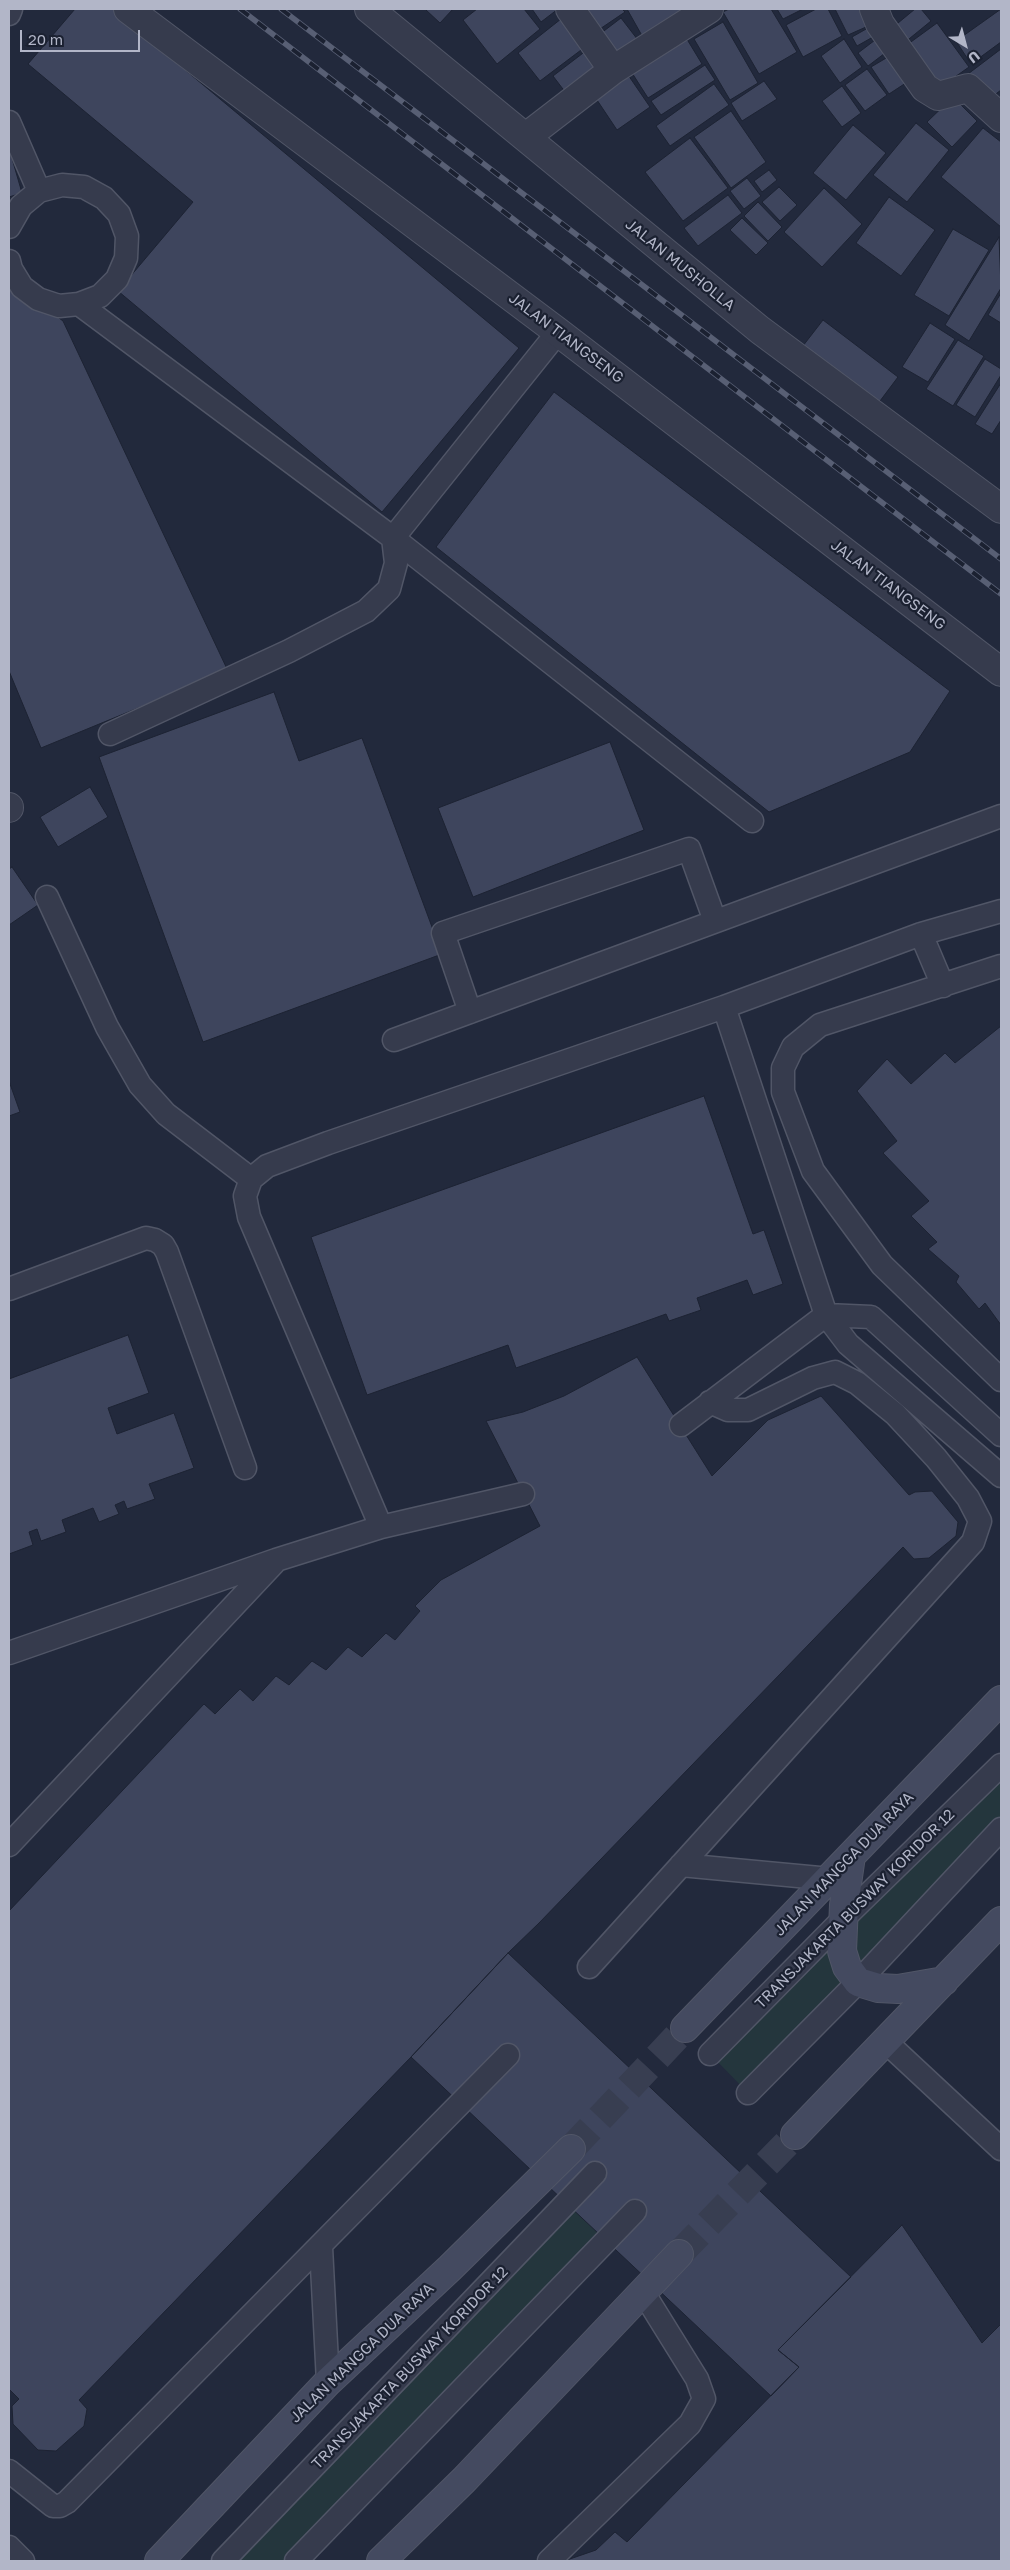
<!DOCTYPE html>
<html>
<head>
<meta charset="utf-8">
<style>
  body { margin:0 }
  #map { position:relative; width:1010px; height:2570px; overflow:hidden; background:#22293c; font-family:"Golos Text",sans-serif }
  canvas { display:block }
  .frame { position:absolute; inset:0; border:10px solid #b2b6c8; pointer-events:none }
  .north { position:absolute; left:940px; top:20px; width:50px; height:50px; -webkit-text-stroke:4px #1b2131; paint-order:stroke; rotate:143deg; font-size:14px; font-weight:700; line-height:20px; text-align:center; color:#b2b6c8 }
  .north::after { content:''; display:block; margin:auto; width:18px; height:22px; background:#b2b6c8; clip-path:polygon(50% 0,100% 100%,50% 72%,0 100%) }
  .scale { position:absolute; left:20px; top:30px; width:120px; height:22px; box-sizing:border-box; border:2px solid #b2b6c8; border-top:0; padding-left:6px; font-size:15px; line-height:18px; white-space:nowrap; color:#b2b6c8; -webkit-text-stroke:4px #1b2131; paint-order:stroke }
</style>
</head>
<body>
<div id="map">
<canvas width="1010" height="2570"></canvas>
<div class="frame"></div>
<div class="north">U</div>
<div class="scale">20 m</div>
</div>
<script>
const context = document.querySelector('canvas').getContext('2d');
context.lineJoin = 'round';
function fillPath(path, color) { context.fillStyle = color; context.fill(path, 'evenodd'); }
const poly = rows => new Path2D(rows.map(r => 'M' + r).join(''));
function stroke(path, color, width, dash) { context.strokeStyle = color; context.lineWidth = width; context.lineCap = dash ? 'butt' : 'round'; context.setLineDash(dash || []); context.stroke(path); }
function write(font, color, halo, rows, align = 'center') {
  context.font = font + ' "Golos Text",sans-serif'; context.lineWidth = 4.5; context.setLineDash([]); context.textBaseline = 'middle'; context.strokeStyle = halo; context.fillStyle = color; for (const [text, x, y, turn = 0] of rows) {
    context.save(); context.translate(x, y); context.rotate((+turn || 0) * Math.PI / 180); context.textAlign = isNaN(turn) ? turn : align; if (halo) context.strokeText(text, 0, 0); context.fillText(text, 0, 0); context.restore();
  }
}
const green = poly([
  [1001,1760,1001,1829,748,2093,710,2054],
  [595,2173,635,2211,294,2561,223,2561]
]);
const building = poly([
  [75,9,112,9,519,348,382,512,118,291,193,202,28,64,75,9],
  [427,9,453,9,440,23,426,10,427,9],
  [477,9,524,9,540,29,497,64,463,20,477,9],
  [532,9,558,9,541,22,532,9],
  [584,9,622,9,625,12,594,33,584,9],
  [627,9,680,9,685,18,645,41,627,9],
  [729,9,771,9,797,52,759,74,723,12,729,9],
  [777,9,803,9,783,19,777,9],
  [816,9,828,9,842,36,803,57,786,25,816,9],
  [835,9,869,9,875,23,848,35,835,9],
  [915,9,921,9,931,21,904,43,892,28,915,9],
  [1001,9,1001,42,971,64,956,41,1001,9],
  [566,15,589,44,540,81,518,53,566,15],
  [621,18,641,44,617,63,596,37,621,18],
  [723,22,758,83,730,100,694,39,723,22],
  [937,23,969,67,935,91,904,47,937,23],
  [875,24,880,33,857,46,852,37,875,24],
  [682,31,702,64,648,98,627,65,682,31],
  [883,34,893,47,868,66,858,53,883,34],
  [844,39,862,67,840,83,821,56,844,39],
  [591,47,607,69,569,97,553,76,591,47],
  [1001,49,1001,90,988,100,968,74,1001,49],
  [898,51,915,77,889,94,871,67,898,51],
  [705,65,715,80,661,115,651,101,705,65],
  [624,69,650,107,617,130,591,91,624,69],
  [867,69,887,95,865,111,845,85,867,69],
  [764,81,777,99,742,121,731,103,764,81],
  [714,84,729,105,670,146,656,126,714,84],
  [842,86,861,113,842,127,822,101,842,86],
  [953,97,977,121,952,147,927,122,953,97],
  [731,111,766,162,731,188,694,137,731,111],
  [916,123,949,150,907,202,873,175,916,123],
  [853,125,886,153,846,200,813,173,853,125],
  [983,128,1001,142,1001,227,941,177,983,128],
  [690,138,728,188,683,221,645,172,690,138],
  [9,148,22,193,9,197,9,148],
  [769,170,777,180,762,192,754,181,769,170],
  [747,178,761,196,744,209,730,191,747,178],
  [779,187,797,205,780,221,762,202,779,187],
  [824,188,862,224,822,267,784,232,824,188],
  [728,195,742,213,698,246,684,228,728,195],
  [889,197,935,230,901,276,856,243,889,197],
  [758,202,782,227,768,241,744,216,758,202],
  [742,218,768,243,756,255,730,230,742,218],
  [953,229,989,250,949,316,914,295,953,229],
  [999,237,1001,288,969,341,945,325,999,237],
  [9,280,63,321,228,671,41,748,9,671,9,280],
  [1001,293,1001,323,988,315,1001,293],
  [823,320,898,377,874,409,799,351,823,320],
  [930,323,955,339,928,382,902,367,930,323],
  [958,340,984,356,953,406,926,389,958,340],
  [985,359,1001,369,1001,375,975,417,956,405,985,359],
  [1001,383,1001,420,992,434,975,424,1001,383],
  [554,392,950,691,910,752,769,812,436,547,554,392],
  [274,692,299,761,362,738,442,954,203,1042,99,757,274,692],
  [610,742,644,830,473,897,438,808,610,742],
  [90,787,108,817,58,847,40,817,90,787],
  [12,867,38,905,9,925,9,869,12,867],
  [1001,1026,1001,1325,985,1303,979,1309,956,1282,959,1276,928,1249,937,1242,911,1216,929,1201,883,1153,897,1141,857,1091,887,1059,911,1084,945,1053,955,1063,1001,1026],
  [9,1081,20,1112,9,1116,9,1081],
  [704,1096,753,1234,764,1230,783,1284,753,1295,747,1280,697,1298,701,1310,669,1321,666,1314,516,1368,508,1345,367,1395,311,1237,704,1096],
  [128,1335,149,1393,108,1408,117,1434,174,1413,194,1468,149,1484,155,1499,127,1509,124,1501,115,1505,119,1514,99,1522,93,1508,62,1520,66,1532,41,1541,37,1529,29,1532,33,1545,9,1554,9,1379,128,1335],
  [637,1357,712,1476,768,1420,821,1396,909,1495,915,1492,932,1491,958,1522,956,1536,929,1558,914,1559,903,1547,539,1923,508,1953,411,2057,79,2400,87,2409,84,2426,56,2451,38,2450,13,2424,12,2406,19,2399,9,2389,9,1911,204,1704,215,1714,240,1689,253,1701,276,1676,289,1685,312,1661,326,1670,348,1647,362,1657,386,1633,395,1640,420,1611,415,1606,441,1580,540,1526,486,1421,523,1412,564,1396,637,1357],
  [508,1953,851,2277,778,2350,799,2367,771,2396,411,2057,508,1953],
  [902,2225,982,2343,1001,2324,1001,2561,564,2561,596,2550,615,2532,627,2542,799,2367,778,2350,902,2225]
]);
const secondaryTunnel = poly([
  [571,2149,685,2028],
  [679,2254,795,2135]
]);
const service = poly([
  [9,14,11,9],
  [9,122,39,191],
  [9,227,21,206,39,191,62,185,84,187,104,198,119,214,127,236,126,258,117,279,100,296,79,304,59,306,38,299,22,287,11,269,9,261],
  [79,304,393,538,396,563,389,589,366,611,289,651,110,734],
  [558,332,393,538,752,821],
  [47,897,107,1027,140,1085,166,1114,251,1179],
  [921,934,943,986],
  [1001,966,820,1025,793,1047,783,1068,783,1092,813,1171,882,1265,1001,1380],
  [724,1007,826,1315,871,1317,1001,1435],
  [470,1012,443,933,689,849,715,921],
  [394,1040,1001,816],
  [9,1289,146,1238,155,1240,163,1245,167,1252,245,1468],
  [681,1425,826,1315,848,1344,1001,1476],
  [381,1527,249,1217,245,1196,251,1179,267,1166,328,1143,724,1007,921,934,1001,911],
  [9,1653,276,1560,381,1527,523,1494],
  [9,1845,274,1563],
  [681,1865,830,1879],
  [589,1967,973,1542,980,1521,968,1498,936,1458,895,1414,857,1383,835,1372,813,1378,748,1410,728,1410,710,1402],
  [886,2042,1001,2149],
  [710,2054,843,1919,1001,1765],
  [748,2093,858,1982,1001,1829],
  [321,2247,328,2382],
  [9,2471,53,2506,60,2506,67,2502,508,2055],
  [9,2547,23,2561],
  [223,2561,595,2173],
  [296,2561,635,2211],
  [549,2561,690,2424,704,2399,697,2379,643,2292]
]);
const minor = poly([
  [369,9,760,330,1001,509],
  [570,9,613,70],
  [874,9,880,24,925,88,938,96,968,88,1001,118],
  [526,137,613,70,709,9],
  [9,807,9,808]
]);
const tertiary = poly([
  [128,9,558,332,1001,672]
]);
const secondary = poly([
  [851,1856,844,1905,842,1951,847,1967,858,1982,878,1988,898,1989,944,1981],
  [685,2028,1001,1700],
  [795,2135,1001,1921],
  [159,2561,328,2382,450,2268,571,2149],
  [381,2561,464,2480,679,2254]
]);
const rail = poly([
  [240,9,1001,594],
  [281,9,1001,559]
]);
const streetNames = [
  ["JALAN MUSHOLLA",680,265,39],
  ["JALAN TIANGSENG",566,338,37],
  ["JALAN TIANGSENG",888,585,37],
  ["JALAN MANGGA DUA RAYA",844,1864,-46],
  ["TRANSJAKARTA BUSWAY KORIDOR 12",855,1909,-45],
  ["JALAN MANGGA DUA RAYA",362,2353,-44],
  ["TRANSJAKARTA BUSWAY KORIDOR 12",410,2368,-46]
];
fillPath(green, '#24363d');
fillPath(building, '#3e455d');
stroke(building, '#1d2333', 1);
stroke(secondaryTunnel, '#383e51', 28, [28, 14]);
stroke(service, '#515667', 25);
stroke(minor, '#515667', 30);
stroke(tertiary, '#515667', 30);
stroke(secondary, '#515667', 30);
stroke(service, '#363b4d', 22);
stroke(minor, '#363b4d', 28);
stroke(tertiary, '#363b4d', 28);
stroke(secondary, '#444a60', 28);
stroke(rail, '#585f74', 5.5);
stroke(rail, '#1b2131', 4, [11]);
write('15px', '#b2b6c8', '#1b2131', streetNames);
</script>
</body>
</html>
